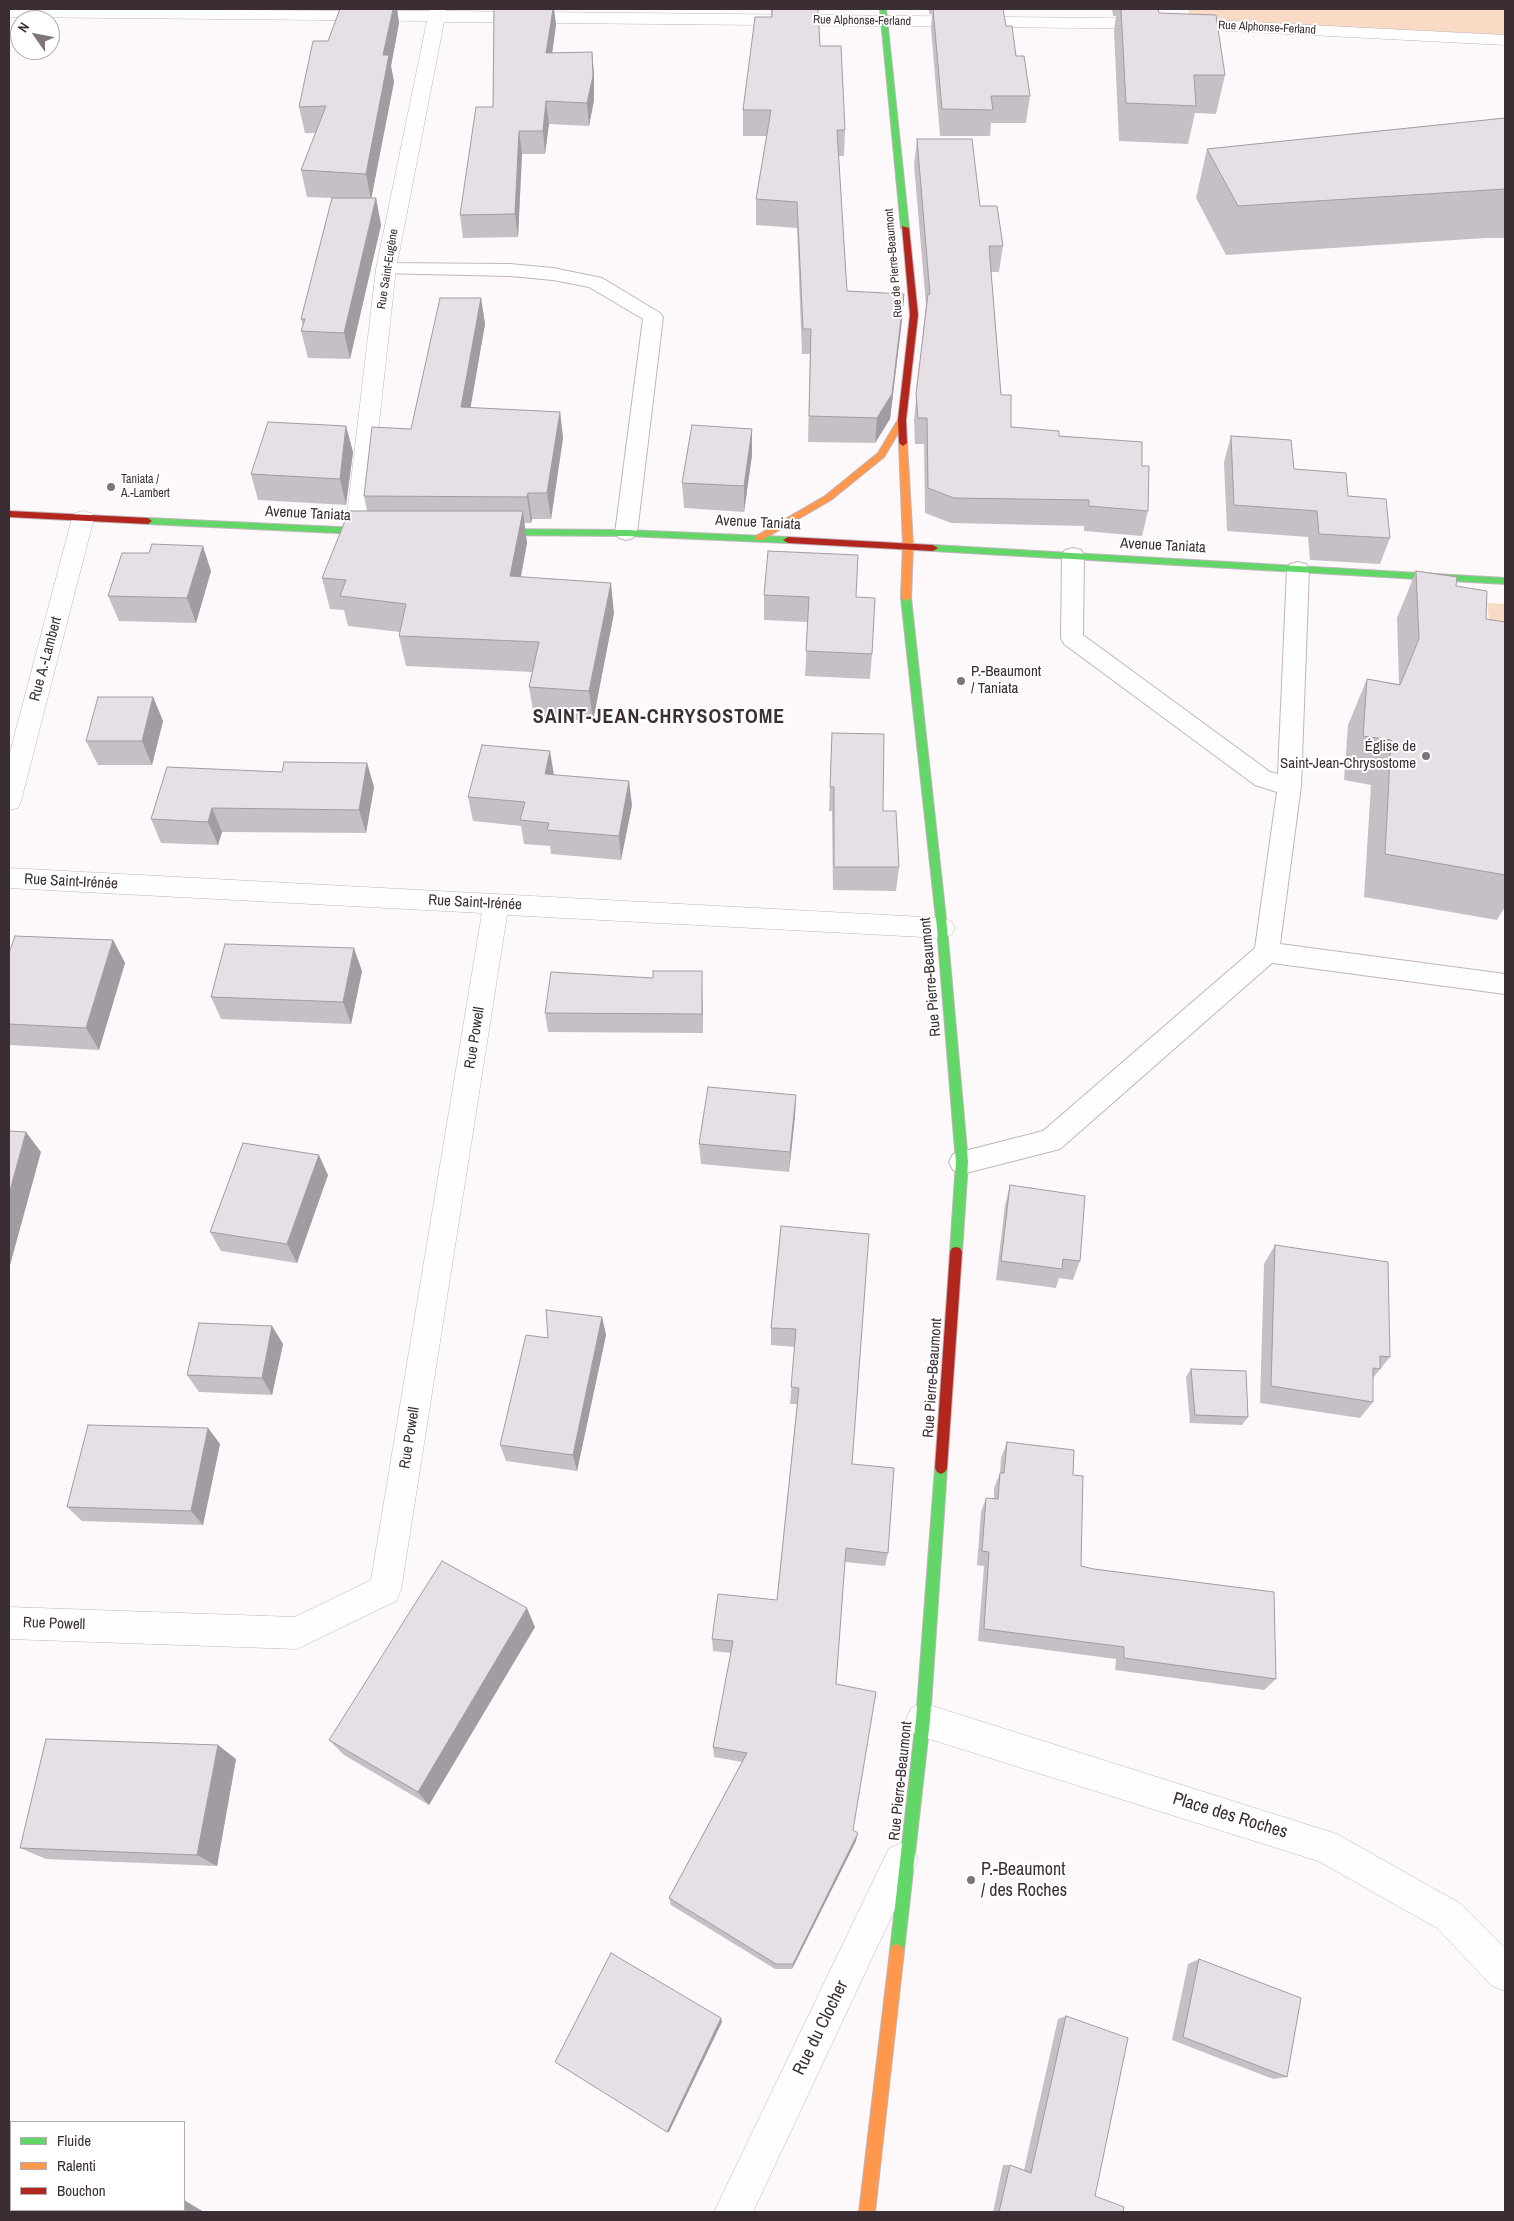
<!DOCTYPE html>
<html>
<head>
<meta charset="utf-8">
<style>
  body { margin:0 }
  #map { position:relative; width:1514px; height:2221px; overflow:hidden; background:#fdf9fb; font-family:"Archivo Narrow",sans-serif }
  canvas { display:block }
  .frame { position:absolute; inset:0; border:10px solid #3b2d34; pointer-events:none }
  .legend { position:absolute; left:10px; top:2121px; width:175px; height:90px; box-sizing:border-box; background:#fff; border:1px solid #b1abae; margin:0; padding:6px 9px; list-style:none; font-size:15px; color:#3b2d34 }
  .legend li { display:flex; align-items:center; gap:10px; height:25px }
  .legend b { width:25px; border:1px solid #b1abae }
  .north { position:absolute; left:10px; top:10px; width:50px; height:50px; box-sizing:border-box; background:#fff; border:1px solid #b1abae; border-radius:50%; rotate:303deg; font-size:14px; font-weight:700; line-height:20px; text-align:center; color:#3b2d34 }
  .north::after { content:''; display:block; margin:auto; width:18px; height:22px; background:#7f747a; clip-path:polygon(50% 0,100% 100%,50% 72%,0 100%) }
</style>
</head>
<body>
<div id="map">
<canvas width="1514" height="2221"></canvas>
<div class="frame"></div>
<ul class="legend">
<li><b style="height:6px;background:#63d668"></b>Fluide</li>
<li><b style="height:6px;background:#ff974d"></b>Ralenti</li>
<li><b style="height:6px;background:#b3261e"></b>Bouchon</li>
</ul>
<div class="north">N</div>
</div>
<script>
const context = document.querySelector('canvas').getContext('2d');
context.lineJoin = 'round';
function fillPath(path, color) { context.fillStyle = color; context.fill(path, 'evenodd'); }
const poly = rows => new Path2D(rows.map(r => 'M' + r).join(''));
function stroke(path, color, width, dash) { context.strokeStyle = color; context.lineWidth = width; context.lineCap = dash ? 'butt' : 'round'; context.setLineDash(dash || []); context.stroke(path); }
function write(font, color, halo, rows, align = 'center') {
  context.font = font + ' "Archivo Narrow",sans-serif'; context.lineWidth = 4; context.setLineDash([]); context.textBaseline = 'middle'; context.strokeStyle = halo; context.fillStyle = color; for (const [text, x, y, turn = 0] of rows) {
    context.save(); context.translate(x, y); context.rotate((+turn || 0) * Math.PI / 180); context.textAlign = isNaN(turn) ? turn : align; if (halo) context.strokeText(text, 0, 0); context.fillText(text, 0, 0); context.restore();
  }
}
const green = poly([
  [1188,9,1505,9,1505,40,1191,24],
  [1487,603,1505,604,1505,654,1493,652]
]);
const lane = poly([
  [386,263,510,264,553,268,602,278,660,313,663,317,637,533,633,538,626,540,619,538,615,533,643,319,589,287,553,280,510,276,379,273,377,269,379,265,386,263],
  [1073,548,1081,550,1084,555,1083,635,1270,772,1278,774,1287,569,1290,564,1298,562,1306,564,1309,569,1301,786,1280,944,1505,974,1505,994,1272,963,1060,1149,962,1174,953,1170,949,1162,953,1154,1043,1131,1255,948,1277,792,1255,785,1064,644,1061,638,1062,555,1065,550,1073,548]
]);
const street = poly([
  [9,9,429,11,430,9,446,9,446,11,1191,19,1505,35,1505,45,1191,29,444,22,396,269,367,532,364,537,356,540,348,537,345,532,376,269,427,21,9,17,9,9],
  [83,511,91,513,94,518,21,801,18,808,9,810,9,756,72,518,75,513,83,511],
  [9,868,942,918,951,921,955,928,951,935,942,938,507,915,401,1590,396,1601,297,1649,9,1639,9,1607,295,1617,371,1580,482,913,9,888,9,868],
  [923,1703,1337,1834,1461,1904,1505,1948,1505,1991,1492,1986,1437,1928,1318,1861,923,1737,911,1732,906,1720,911,1708,923,1703],
  [901,1843,913,1848,918,1860,753,2212,714,2212,889,1848,901,1843]
]);
const fast = poly([
  [880,9,886,9,909,228,905,230,901,228,880,9],
  [148,518,379,529,384,532,379,535,148,524,144,521,148,518],
  [487,529,626,530,788,537,793,540,788,543,626,536,487,535,482,532,487,529],
  [933,545,1505,578,1505,584,933,551,928,548,933,545],
  [906,595,911,598,947,928,968,1162,962,1252,960,1256,956,1257,952,1256,950,1252,956,1162,937,928,901,598,906,595],
  [941,1462,945,1464,947,1468,930,1720,904,1951,902,1956,897,1958,892,1956,890,1951,916,1720,935,1468,937,1464,941,1462]
]);
const slow = poly([
  [902,417,906,420,884,457,831,500,762,540,756,540,756,536,825,496,878,453,899,418,902,417],
  [903,440,907,443,913,545,911,598,906,601,901,598,903,545,899,443,903,440],
  [897,1944,902,1946,904,1951,875,2212,859,2212,890,1951,892,1946,897,1944]
]);
const jam = poly([
  [902,226,909,228,918,315,906,420,907,443,903,446,899,443,898,420,910,315,902,226],
  [9,511,148,518,152,521,148,524,9,517,9,511],
  [788,537,933,545,938,548,933,551,788,543,783,540,788,537],
  [956,1247,960,1248,962,1252,947,1468,945,1472,941,1474,937,1472,935,1468,950,1252,952,1248,956,1247]
]);
const wall = poly([
  [340,9,404,9,397,9,399,23,391,66,394,82,371,198,376,198,381,225,350,359,308,358,301,331,303,326,301,319,332,198,307,197,301,170,316,133,305,133,299,107,328,41],
  [494,9,558,9,558,10,554,10,556,25,552,53,592,52,594,75,594,100,589,126,549,124,545,154,522,154,518,237,463,238,460,215,493,107],
  [771,9,818,9,820,46,845,130,844,156,838,156,847,291,904,294,902,320,890,419,875,443,808,442,810,354,802,354,797,228,756,225,756,199,767,136,743,136,743,110,771,17],
  [929,9,1003,9,1006,26,1030,96,1026,123,991,123,990,136,940,136,931,28,932,14,929,14],
  [1112,9,1158,9,1159,13,1225,75,1216,114,1195,113,1188,144,1119,141,1114,30,1116,16,1113,16],
  [1505,118,1505,238,1485,238,1226,255,1196,198,1207,149],
  [917,139,980,206,1003,246,999,272,991,272,1001,395,1011,427,1059,436,1142,466,1148,511,1142,536,1084,531,1084,526,951,523,925,513,924,444,915,444,914,420,926,305,914,165],
  [481,298,485,324,470,408,560,412,563,438,551,519,532,519,531,523,524,523,527,543,521,577,614,613,593,721,534,717,529,687,532,672,406,666,399,636,400,632,348,626,344,610,330,609,322,578,367,511,364,496,411,429],
  [346,426,353,452,346,505,258,500,251,474],
  [752,429,752,455,744,512,684,508,682,483],
  [1231,436,1294,469,1348,496,1390,538,1380,564,1310,560,1308,537,1227,531,1224,462],
  [211,571,196,623,119,621,108,596],
  [1416,571,1456,586,1486,619,1505,622,1505,907,1497,920,1364,897,1371,785,1344,780,1348,725,1367,679,1399,684,1397,618],
  [764,595,856,597,872,654,870,679,805,676,808,622,764,620],
  [153,697,163,721,152,765,98,765,86,741],
  [832,733,883,811,899,867,896,891,833,890,832,811,829,811],
  [367,763,374,787,366,833,222,832,218,845,161,843,151,819,282,772],
  [553,775,632,805,621,860,551,854,550,846,524,844,521,826,473,821,468,797],
  [113,940,125,963,99,1050,9,1045,9,953],
  [362,971,351,1024,221,1019,211,997],
  [702,971,703,1033,548,1032,545,1013,653,978],
  [796,1095,795,1116,789,1172,701,1164,699,1144],
  [328,1175,297,1263,221,1251,210,1232],
  [1010,1185,1080,1261,1073,1280,1059,1278,1056,1288,996,1280,1005,1205],
  [781,1226,852,1464,888,1553,885,1566,845,1562,836,1684,853,1830,856,1841,792,1969,775,1969,671,1905,669,1898,742,1762,714,1757,713,1747,731,1653,713,1651,712,1639,777,1600,797,1404,790,1404,795,1347,771,1345,771,1328],
  [1275,1245,1390,1357,1373,1378,1373,1402,1360,1418,1260,1403,1264,1264],
  [602,1317,606,1335,577,1471,506,1461,500,1445,548,1338],
  [272,1326,283,1344,272,1395,199,1392,187,1375],
  [1191,1369,1248,1417,1242,1425,1190,1423,1186,1377],
  [208,1428,220,1444,203,1525,82,1521,67,1507],
  [1007,1442,1073,1475,1081,1566,1276,1679,1264,1690,1115,1670,1116,1659,978,1641,984,1566,977,1565,981,1512,986,1498,994,1499,994,1488,1000,1473,1001,1458],
  [535,1627,429,1805,344,1755,329,1740],
  [236,1759,217,1866,46,1859,20,1848],
  [1199,1959,1287,2077,1273,2079,1172,2040,1188,1964],
  [1066,2016,1095,2196,1123,2212,993,2212,1003,2165,1010,2165,1024,2170,1058,2019]
]);
const shadedWall = poly([
  [393,9,397,9,399,23,391,66,394,82,371,200,366,174,383,55],
  [553,9,554,9,556,25,549,76,546,53],
  [592,52,594,75,594,100,589,126,587,103],
  [546,101,549,124,545,154,543,131],
  [519,131,522,154,518,237,515,214],
  [376,198,381,225,350,359,344,333],
  [904,294,902,320,890,419,875,443,877,418],
  [481,298,485,324,466,434,461,407],
  [560,412,563,438,551,519,547,493],
  [346,426,353,452,346,505,340,479],
  [752,429,752,455,744,512,744,486],
  [528,493,532,519,531,523,527,497],
  [523,511,527,543,515,607,510,576],
  [203,546,211,571,196,623,187,598],
  [611,583,614,613,593,721,589,691],
  [153,697,163,721,152,765,142,741],
  [550,751,554,775,545,774],
  [367,763,374,787,366,833,359,810],
  [629,781,632,805,621,860,619,836],
  [212,808,222,832,218,845,208,822],
  [113,940,125,963,99,1050,86,1028],
  [354,948,362,971,351,1024,343,1002],
  [702,971,702,991,703,1033,702,1014],
  [796,1095,795,1116,789,1172,790,1152],
  [26,1132,41,1152,9,1269,9,1194],
  [319,1155,328,1175,297,1263,287,1244],
  [602,1317,606,1335,577,1471,573,1455],
  [272,1326,283,1344,272,1395,262,1378],
  [208,1428,220,1444,203,1525,191,1511],
  [527,1608,535,1627,429,1805,418,1792],
  [218,1745,236,1759,217,1866,197,1855],
  [858,1833,856,1841,792,1969,793,1964],
  [721,2018,722,2022,669,2132,667,2132],
  [184,2200,204,2212,187,2212,182,2210,184,2210]
]);
const building = poly([
  [340,9,393,9,383,55,389,55,366,174,301,170,326,106,299,107,313,41,328,41,340,9],
  [494,9,553,9,546,53,592,52,593,76,587,103,546,101,543,131,519,131,515,214,460,215,476,107,493,107,494,9],
  [772,9,818,9,820,46,841,46,845,130,837,130,847,291,904,294,892,394,877,418,809,416,811,329,803,329,797,202,756,199,771,110,743,110,755,17,772,17,772,9],
  [933,9,1003,9,1006,26,1012,26,1016,56,1024,56,1030,96,991,96,993,110,942,109,933,9],
  [1121,9,1158,9,1159,13,1216,15,1225,75,1194,75,1196,106,1126,103,1121,9],
  [1505,118,1505,189,1238,206,1207,149,1505,118],
  [917,139,972,139,980,206,997,206,1003,246,989,246,1001,395,1011,395,1011,427,1059,431,1059,436,1142,442,1142,466,1149,466,1148,511,1089,506,1089,500,954,498,928,488,927,418,918,418,916,394,928,294,930,294,917,139],
  [332,198,376,198,344,333,301,331,305,319,301,319,332,198],
  [440,298,481,298,461,407,560,412,547,493,528,493,527,497,364,496,372,427,411,429,440,298],
  [268,422,346,426,340,479,251,474,268,422],
  [692,425,752,429,744,486,682,483,692,425],
  [1231,436,1291,440,1294,469,1346,473,1348,496,1386,499,1390,538,1319,534,1317,511,1234,505,1231,436],
  [349,511,523,511,510,576,611,583,589,691,529,687,539,642,399,636,406,604,340,596,346,580,322,578,349,511],
  [152,544,203,546,187,598,108,596,122,553,149,553,152,544],
  [768,551,858,555,856,597,875,598,872,654,806,651,809,597,764,595,768,551],
  [1416,571,1457,577,1456,586,1487,591,1486,619,1505,622,1505,875,1385,854,1391,740,1363,736,1367,679,1400,685,1419,639,1416,571],
  [98,697,153,697,142,741,86,741,98,697],
  [832,733,884,734,883,811,896,811,899,867,834,867,834,787,830,787,832,733],
  [482,745,550,751,545,774,629,781,619,836,547,830,549,823,520,820,525,802,468,797,482,745],
  [284,762,367,763,359,810,212,808,208,822,151,819,167,767,282,772,284,762],
  [15,936,113,940,86,1028,9,1024,9,953,15,936],
  [225,944,354,948,343,1002,211,997,225,944],
  [653,971,702,971,702,1014,545,1013,551,972,653,978,653,971],
  [708,1087,796,1095,790,1152,699,1144,708,1087],
  [9,1131,26,1132,9,1194,9,1131],
  [243,1143,319,1155,287,1244,210,1232,243,1143],
  [1010,1185,1085,1196,1080,1261,1063,1259,1062,1269,1001,1261,1010,1185],
  [781,1226,869,1234,852,1464,894,1468,888,1553,846,1548,836,1684,876,1692,853,1830,858,1833,793,1964,776,1964,669,1898,747,1753,713,1747,733,1641,712,1639,718,1594,777,1600,799,1388,791,1387,796,1329,771,1328,781,1226],
  [1275,1245,1388,1262,1390,1357,1380,1356,1380,1369,1373,1368,1373,1402,1271,1386,1275,1245],
  [546,1310,602,1317,573,1455,500,1445,526,1335,548,1338,546,1310],
  [199,1323,272,1326,262,1378,187,1375,199,1323],
  [1191,1369,1246,1371,1248,1417,1195,1415,1191,1369],
  [88,1425,208,1428,191,1511,67,1507,88,1425],
  [1007,1442,1074,1450,1073,1475,1083,1476,1081,1566,1094,1569,1274,1592,1276,1679,1124,1658,1124,1647,984,1629,989,1552,982,1551,986,1498,998,1499,1000,1473,1004,1473,1007,1442],
  [442,1561,527,1608,418,1792,329,1740,442,1561],
  [46,1739,218,1745,197,1855,20,1848,46,1739],
  [611,1953,721,2018,667,2132,555,2062,611,1953],
  [1199,1959,1301,1998,1287,2077,1183,2037,1199,1959],
  [1066,2016,1128,2038,1095,2196,1124,2207,1123,2212,999,2212,1010,2165,1031,2173,1066,2016],
  [40,2210,182,2210,187,2212,38,2212,40,2210]
]);
const markers = [
  [111,487,5,"#7f747a"],
  [961,681,5,"#7f747a"],
  [1426,756,5,"#7f747a"],
  [971,1880,5,"#7f747a"]
];
const farStreetnames = [
  ["Rue Alphonse-Ferland",862,21,1],
  ["Rue Alphonse-Ferland",1267,28,3],
  ["Rue de Pierre-Beaumont",894,263,-95],
  ["Rue Saint-Eugène",388,269,-81]
];
const farPoinames = [
  ["Taniata /",121,480],
  ["A.-Lambert",121,494]
];
const streetNames = [
  ["Avenue Taniata",308,514,3],
  ["Avenue Taniata",758,523,3],
  ["Avenue Taniata",1163,546,3],
  ["Rue A.-Lambert",46,659,-75],
  ["Rue Saint-Irénée",71,882,3],
  ["Rue Saint-Irénée",475,903,3],
  ["Rue Pierre-Beaumont",931,977,-95],
  ["Rue Powell",475,1038,-81],
  ["Rue Pierre-Beaumont",933,1378,-86],
  ["Rue Powell",410,1438,-81],
  ["Rue Powell",54,1624,2],
  ["Rue Pierre-Beaumont",901,1781,-84]
];
const poiNames = [
  ["P.-Beaumont",971,672],
  ["/ Taniata",971,689],
  ["Église de",1416,747,"right"],
  ["Saint-Jean-Chrysostome",1416,764,"right"]
];
const nearStreetnames = [
  ["Place des Roches",1230,1816,17],
  ["Rue du Clocher",821,2028,-64]
];
const nearPoinames = [
  ["P.-Beaumont",981,1870],
  ["/ des Roches",981,1891]
];
const districtNames = [
  ["SAINT-JEAN-CHRYSOSTOME",659,718]
];
fillPath(green, '#f9dac5');
stroke(lane, '#bfb6bb', 2);
stroke(street, '#bfb6bb', 1);
stroke(fast, '#bfb6bb', 2);
stroke(slow, '#bfb6bb', 2);
stroke(jam, '#bfb6bb', 2);
fillPath(lane, '#fffefe');
fillPath(street, '#fffefe');
fillPath(fast, '#63d668');
fillPath(slow, '#ff974d');
fillPath(jam, '#b3261e');
fillPath(wall, '#c6c0c6');
fillPath(shadedWall, '#a19ca1');
fillPath(building, '#e6dfe6');
stroke(building, '#a19ca1', 1);
for (const [x, y, r, color] of markers) { const dot = new Path2D(); dot.arc(x, y, r, 0, 2 * Math.PI); context.fillStyle = color; context.fill(dot); stroke(dot, '#fff', 2); }
write('12px', '#3b2d34', '#fff', farStreetnames);
write('12px', '#3b2d34', '#fff', farPoinames, 'left');
write('15px', '#3b2d34', '#fff', streetNames);
write('15px', '#3b2d34', '#fff', poiNames, 'left');
write('18px', '#3b2d34', '#fff', nearStreetnames);
write('18px', '#3b2d34', '#fff', nearPoinames, 'left');
context.letterSpacing = '1px';
write('bold 20px', '#3b2d34', '#fff', districtNames);
context.letterSpacing = '0px';
</script>
</body>
</html>
